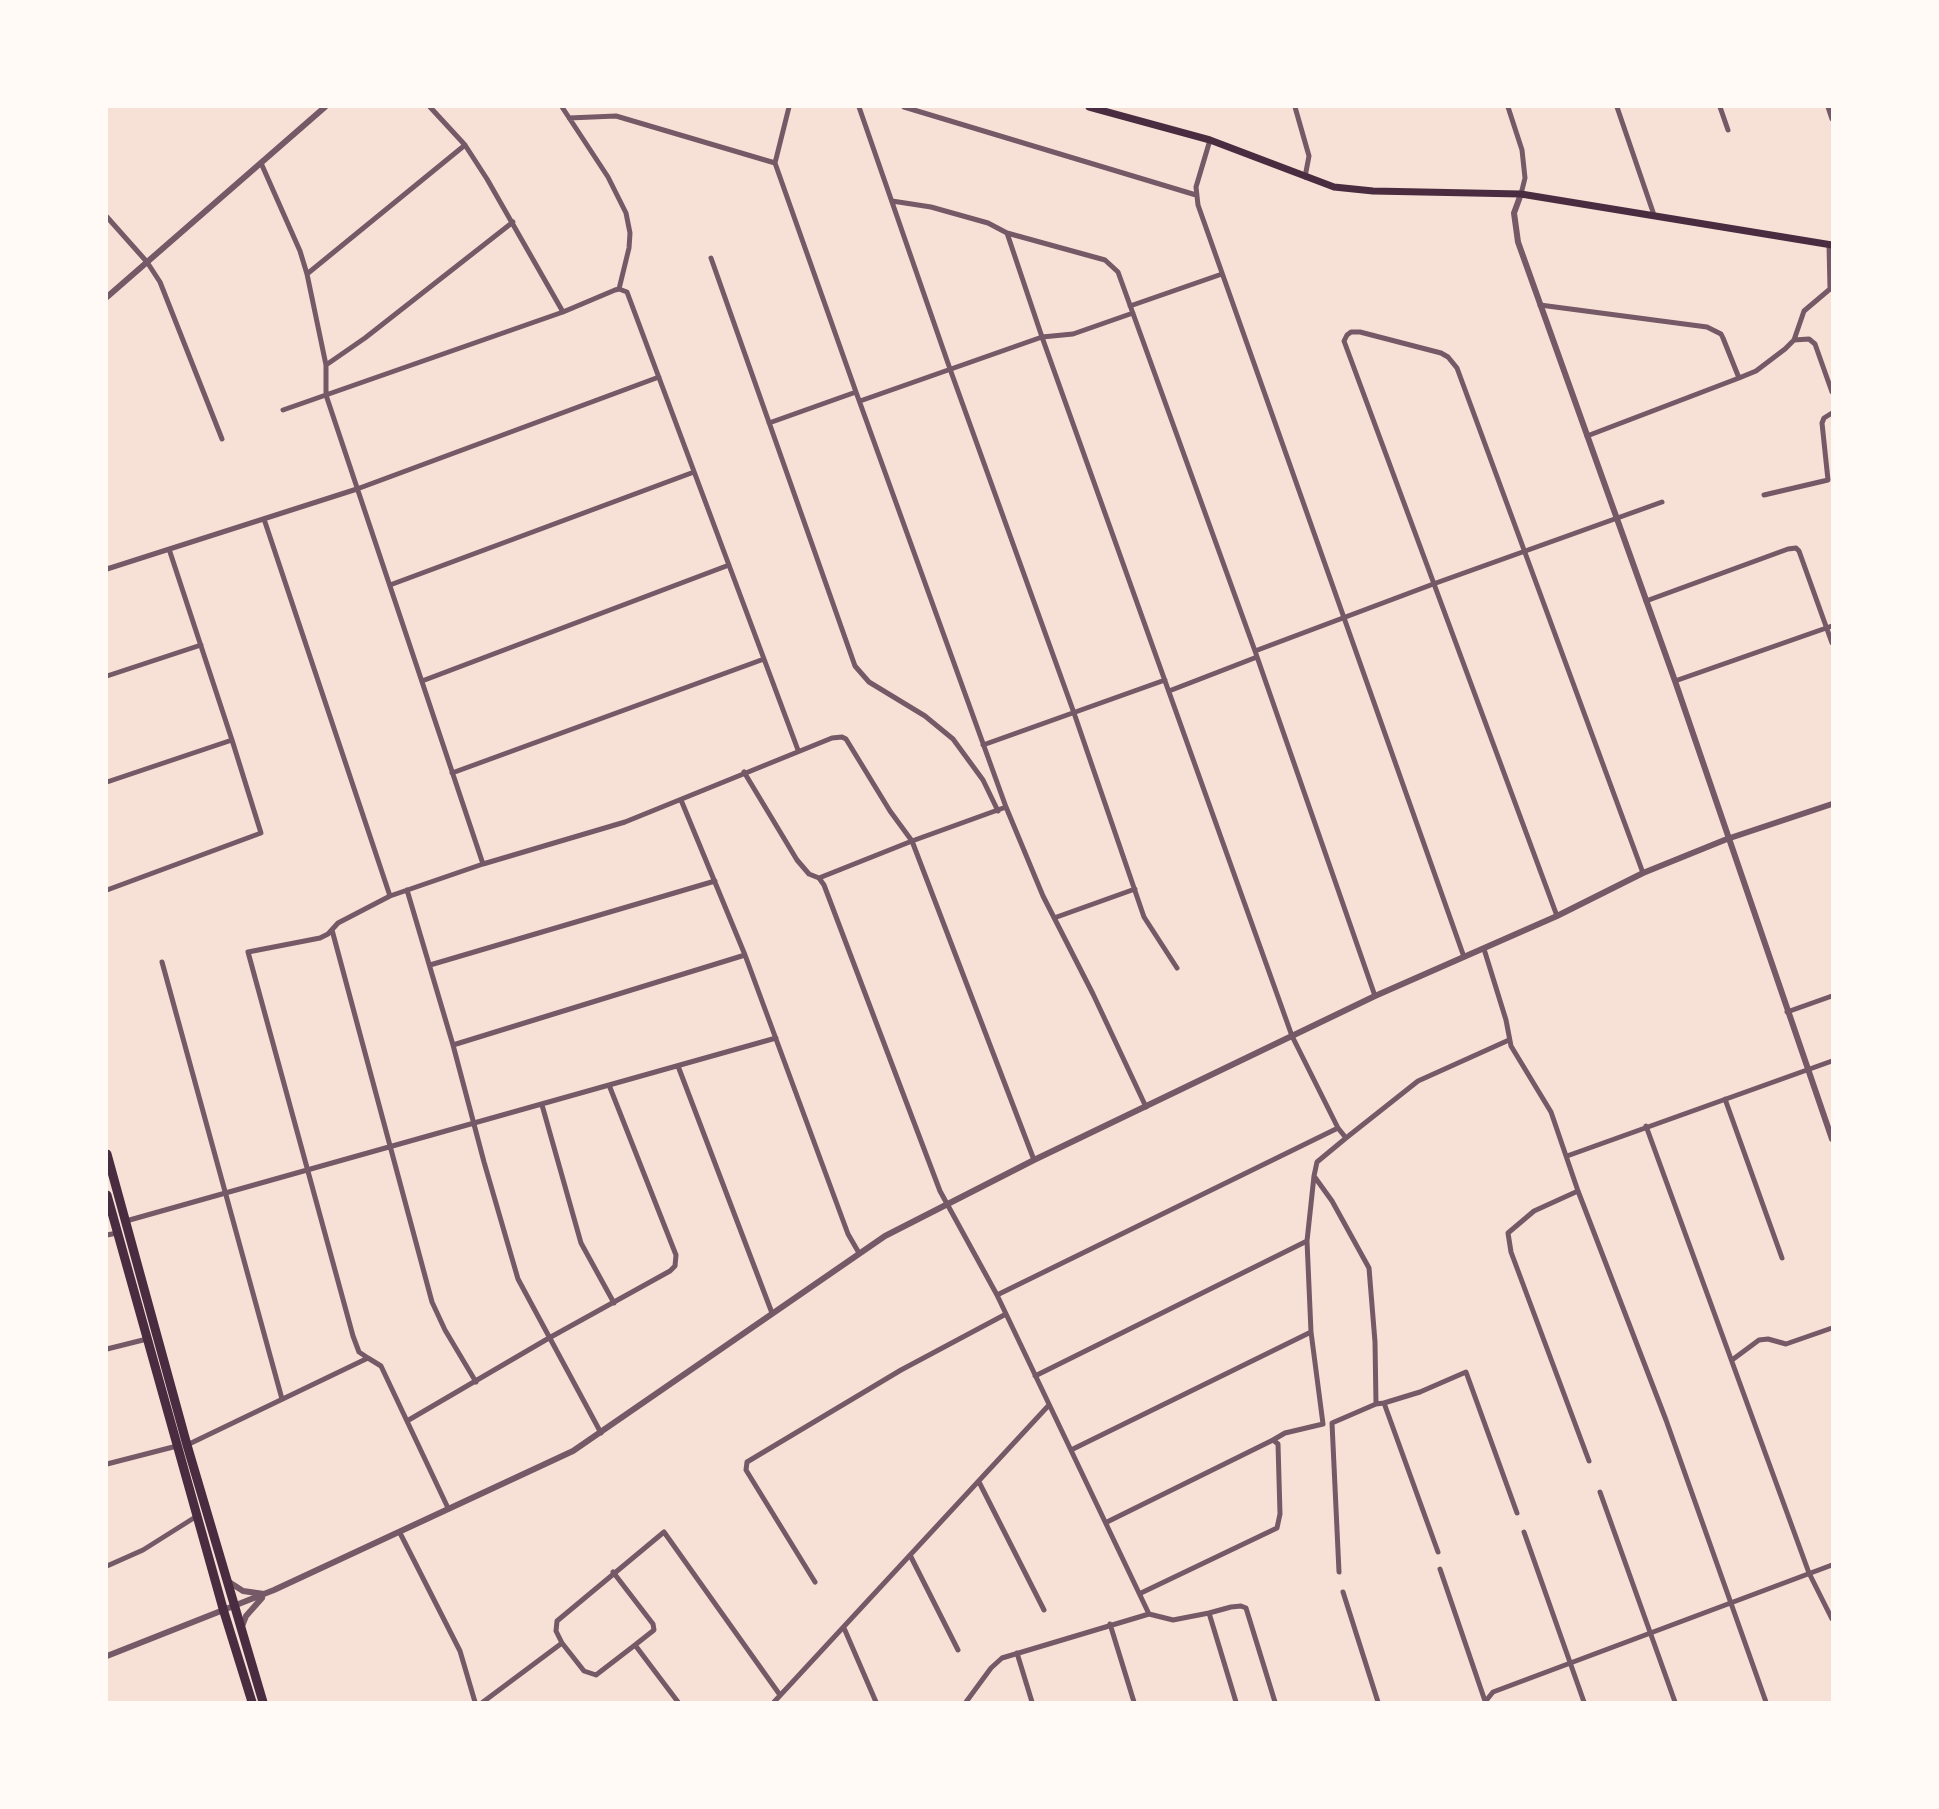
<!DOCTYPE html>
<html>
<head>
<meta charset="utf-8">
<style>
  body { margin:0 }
  #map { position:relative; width:1939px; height:1809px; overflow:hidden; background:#f7e1d7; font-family:"PT Serif",serif }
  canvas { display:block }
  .frame { position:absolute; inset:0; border:108px solid #fffaf5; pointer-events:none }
</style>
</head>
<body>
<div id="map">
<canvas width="1939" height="1809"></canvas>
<div class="frame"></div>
</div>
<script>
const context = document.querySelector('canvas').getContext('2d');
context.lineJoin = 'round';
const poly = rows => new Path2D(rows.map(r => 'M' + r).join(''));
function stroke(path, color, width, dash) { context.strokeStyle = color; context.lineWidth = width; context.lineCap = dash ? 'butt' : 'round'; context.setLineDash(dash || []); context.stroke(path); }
const minor = poly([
  [430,107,465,145,487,179,563,312],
  [562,107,608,177,626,213,630,233,629,248,619,289],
  [789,107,775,163,856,392,1006,807,1043,896,1093,994,1146,1107],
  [859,107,950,369,1074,713,1144,917,1177,968],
  [904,107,1196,195],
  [1295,107,1309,156,1305,177],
  [1508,107,1522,150,1525,178,1521,194],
  [1617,107,1654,215],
  [1720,107,1728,130],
  [1828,107,1832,119],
  [569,118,616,116,775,163],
  [1210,140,1196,187,1198,205,1464,957],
  [261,163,300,251,307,274,326,365,326,395,483,864],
  [892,201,931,207,988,223,1007,233,1105,260,1118,272,1255,651,1375,996],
  [107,217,147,262,160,282,222,439],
  [1007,233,1042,337,1292,1036,1338,1128,1346,1138,1317,1162,1314,1176,1332,1201,1369,1268,1375,1342,1376,1404,1384,1403,1438,1552],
  [711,258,855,666,869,682,925,716,953,739,983,780,998,811],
  [307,274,465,145],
  [1540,305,1707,327,1721,334,1723,338,1739,378,1587,436],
  [1130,306,1222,274],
  [1794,340,1809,339,1815,344,1832,392],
  [326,365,365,338,513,222],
  [1739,378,1756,371,1785,349,1794,340,1804,311,1830,289,1829,245],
  [860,401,1042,337,1073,334,1133,313],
  [283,410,563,312,615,290,619,289,627,292,798,750],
  [769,423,856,392],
  [1764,495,1828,480,1822,423,1824,418,1832,413],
  [264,519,390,896,483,864,625,822,832,738,842,737,846,739,890,811,912,841,1006,807],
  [107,569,357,489,659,377],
  [390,585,694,472],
  [1646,601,1788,549,1796,548,1799,551,1832,643],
  [1255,651,1436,583,1662,502],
  [107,676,201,645],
  [422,681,729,565],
  [1675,681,1832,626],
  [1169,691,1257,657],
  [983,745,1165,680],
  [744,772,797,860,809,874,819,878,824,885,940,1191,997,1295,1149,1614],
  [452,773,764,659],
  [107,782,232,740],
  [681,800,745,955,848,1234,859,1253],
  [819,878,912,841,1034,1160],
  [107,890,261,833,232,740,169,549],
  [407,890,453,1045,484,1162,518,1279,601,1433],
  [1557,916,1344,341,1347,335,1351,332,1360,332,1441,353,1448,357,1457,368,1643,873],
  [1054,918,1135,889],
  [332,930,432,1302,445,1330,476,1382],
  [1484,949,1506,1020,1511,1046,1551,1112,1578,1191,1666,1420,1766,1702],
  [162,962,282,1399],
  [430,965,715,881],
  [1787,1012,1832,996],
  [453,1045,745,955],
  [678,1066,772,1313],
  [1725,1099,1782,1258],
  [542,1105,581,1243,614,1303],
  [1646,1126,1809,1573,1832,1619],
  [1346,1138,1418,1081,1509,1040],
  [1567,1156,1832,1061],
  [1314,1176,1307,1241,1311,1332,1323,1424],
  [1578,1191,1534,1211,1508,1233,1511,1252,1589,1461],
  [126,1221,776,1038],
  [107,1235,117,1233],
  [997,1295,1338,1128],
  [107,1349,147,1339],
  [368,1358,359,1352,353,1336,248,952,320,938,328,934,338,923,390,896],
  [1732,1360,1759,1340,1768,1339,1786,1344,1832,1328],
  [1035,1376,1307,1241],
  [1384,1403,1420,1392,1466,1372,1517,1513],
  [407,1421,549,1338,670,1271,675,1266,676,1255,609,1085],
  [1273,1440,1285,1433,1323,1424],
  [187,1445,368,1358,381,1366,448,1508],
  [1071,1450,1311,1332],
  [107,1464,177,1446],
  [979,1482,1044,1610],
  [1600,1492,1675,1702],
  [1107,1522,1273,1440,1278,1444,1280,1514,1277,1528,1141,1593],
  [1524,1532,1584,1702],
  [400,1533,460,1651,475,1702],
  [910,1555,958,1650],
  [107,1566,143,1550,197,1516],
  [1440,1569,1485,1701],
  [613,1572,653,1624,654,1630,635,1645],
  [1339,1572,1332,1423,1376,1404],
  [815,1582,746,1470,747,1462,901,1370,1006,1314],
  [1343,1592,1378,1702],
  [1209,1613,1231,1607,1241,1606,1246,1608,1275,1702],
  [1110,1624,1134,1702],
  [844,1628,876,1702],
  [562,1643,584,1671,596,1675,635,1645,678,1702],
  [1017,1653,1032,1702],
  [483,1702,562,1643,556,1631,557,1621,664,1532,780,1695],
  [774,1702,1049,1405],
  [966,1702,991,1668,1002,1658,1149,1614,1173,1620,1209,1613,1236,1702],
  [1485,1702,1493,1692,1832,1565]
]);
const tertiary = poly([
  [1521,194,1514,213,1518,242,1675,681,1832,1139],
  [107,297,325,107],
  [229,1582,243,1591,264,1594],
  [241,1629,246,1616,262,1598],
  [107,1656,274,1590,573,1451,885,1236,1034,1160,1375,996,1557,916,1643,873,1727,839,1832,804]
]);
const secondary = poly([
  [1089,107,1210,140,1334,187,1373,191,1521,194,1832,245]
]);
const trunk = poly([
  [107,1154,187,1445,263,1702],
  [107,1195,224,1612,252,1702]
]);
stroke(minor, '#755966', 5);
stroke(tertiary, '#755966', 6);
stroke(secondary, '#4a2c40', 7);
stroke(trunk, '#4a2c40', 9);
</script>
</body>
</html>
